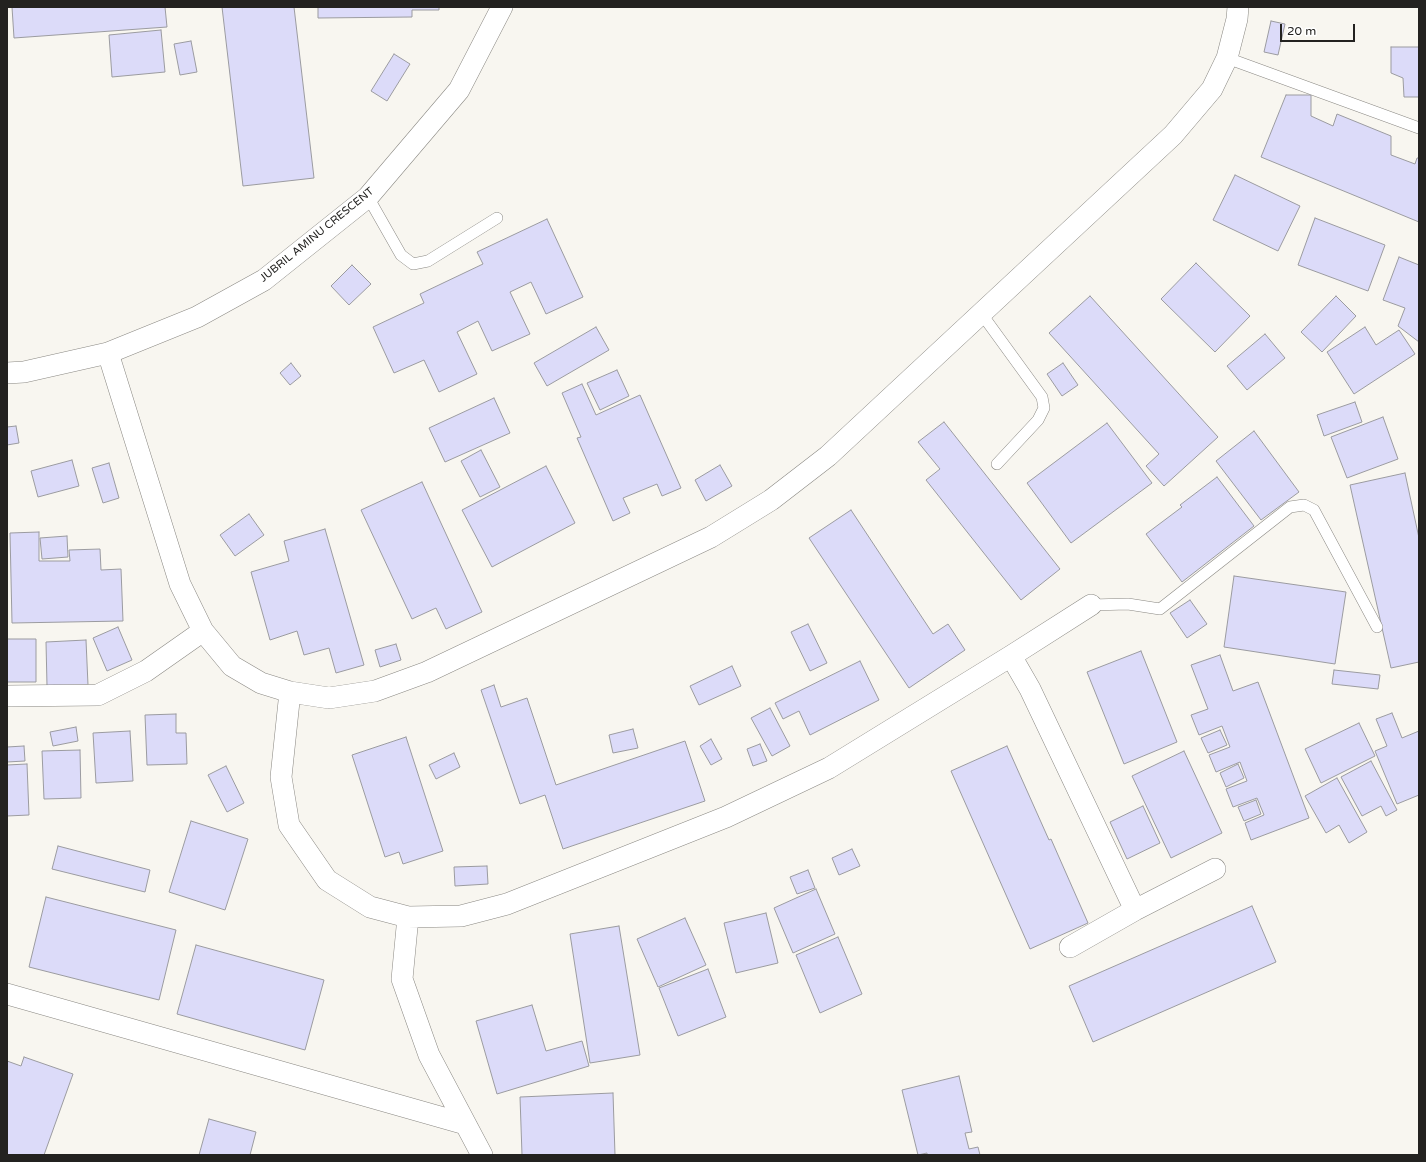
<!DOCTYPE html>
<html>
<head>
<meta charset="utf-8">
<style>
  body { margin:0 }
  #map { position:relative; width:1426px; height:1162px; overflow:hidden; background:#f8f6f0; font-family:"Varela Round",sans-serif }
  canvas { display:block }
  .frame { position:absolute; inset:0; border:8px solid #232220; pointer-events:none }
  .scale { position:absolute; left:1280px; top:24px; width:75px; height:18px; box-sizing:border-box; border:2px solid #232220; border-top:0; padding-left:5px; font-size:12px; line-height:14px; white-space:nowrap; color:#232220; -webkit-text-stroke:3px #fff; paint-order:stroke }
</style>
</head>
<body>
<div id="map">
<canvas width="1426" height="1162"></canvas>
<div class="frame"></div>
<div class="scale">20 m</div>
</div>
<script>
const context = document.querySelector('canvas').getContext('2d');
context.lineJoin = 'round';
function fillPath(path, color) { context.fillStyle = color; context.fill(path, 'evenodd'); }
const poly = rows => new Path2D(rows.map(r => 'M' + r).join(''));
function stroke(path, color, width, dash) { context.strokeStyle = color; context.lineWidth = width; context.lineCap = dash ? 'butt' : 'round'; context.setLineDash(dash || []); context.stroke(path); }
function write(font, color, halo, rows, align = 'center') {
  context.font = font + ' "Varela Round",sans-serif'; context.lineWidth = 3; context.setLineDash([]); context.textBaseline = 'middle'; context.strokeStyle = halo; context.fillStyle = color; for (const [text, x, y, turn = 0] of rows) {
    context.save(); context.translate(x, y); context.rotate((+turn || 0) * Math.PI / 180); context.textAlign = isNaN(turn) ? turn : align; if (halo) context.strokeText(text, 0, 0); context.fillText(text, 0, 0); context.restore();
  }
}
const building = poly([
  [12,7,165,7,167,27,14,38,12,7],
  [222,7,294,7,314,178,243,186,222,7],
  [318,7,439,7,439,10,412,10,412,17,318,18,318,7],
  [1271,21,1285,24,1278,55,1264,52,1271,21],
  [161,30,165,72,112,77,109,35,161,30],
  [191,41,197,72,180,75,174,44,191,41],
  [1391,47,1419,47,1419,97,1404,97,1403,78,1391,73,1391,47],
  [394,54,410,64,387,101,371,91,394,54],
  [1286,95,1311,95,1311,116,1333,126,1337,114,1391,136,1391,155,1415,164,1417,158,1419,158,1419,222,1261,157,1286,95],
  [1235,175,1300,206,1278,251,1213,220,1235,175],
  [1315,218,1385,245,1368,291,1298,265,1315,218],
  [547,219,583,297,546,314,531,282,510,292,530,334,492,351,478,321,457,332,477,374,439,392,424,360,394,373,373,327,424,303,420,294,483,264,477,252,547,219],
  [1399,257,1419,265,1419,342,1398,326,1405,308,1383,300,1399,257],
  [1196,263,1250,316,1215,352,1161,299,1196,263],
  [352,265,371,284,349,305,331,286,352,265],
  [1090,296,1218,437,1164,486,1146,466,1159,454,1049,333,1090,296],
  [1336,296,1356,316,1322,352,1301,332,1336,296],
  [596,327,609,350,547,386,534,363,596,327],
  [1365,327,1376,345,1399,330,1415,354,1354,394,1327,352,1365,327],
  [1265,334,1285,358,1247,390,1227,366,1265,334],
  [291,363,301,376,290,385,280,373,291,363],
  [1063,363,1078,385,1062,396,1047,374,1063,363],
  [617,370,629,396,600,410,587,383,617,370],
  [582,384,596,415,640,395,681,488,662,496,657,484,623,498,630,513,613,521,577,438,581,437,562,393,582,384],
  [494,398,510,433,445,462,429,428,494,398],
  [1355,402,1362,422,1324,436,1317,415,1355,402],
  [1383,417,1398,459,1347,478,1331,437,1383,417],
  [944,422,1060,569,1021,600,926,480,940,469,918,442,944,422],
  [1107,423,1152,483,1071,543,1027,483,1107,423],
  [16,426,19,443,7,445,7,427,16,426],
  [1254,431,1299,492,1261,520,1216,461,1254,431],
  [481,450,500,487,480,497,461,461,481,450],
  [72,460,79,486,38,497,31,471,72,460],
  [109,463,119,498,103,503,92,468,109,463],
  [720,465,732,486,706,501,695,480,720,465],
  [546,466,575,523,492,567,462,510,546,466],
  [1405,473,1419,538,1419,662,1391,668,1350,485,1405,473],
  [1217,477,1254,526,1182,582,1146,534,1182,507,1180,505,1217,477],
  [422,482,482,612,446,629,436,608,412,619,361,510,422,482],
  [851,510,933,634,948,624,965,650,909,688,809,538,851,510],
  [249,514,264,535,235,556,220,535,249,514],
  [325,529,364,665,336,673,329,648,304,655,297,631,270,640,251,572,289,561,284,541,325,529],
  [39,532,39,561,70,561,69,550,100,549,101,570,121,569,123,621,12,623,10,533,39,532],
  [67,536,68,557,42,559,40,538,67,536],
  [1234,576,1346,592,1335,664,1224,647,1234,576],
  [1190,600,1207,624,1187,638,1170,613,1190,600],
  [808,624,827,663,810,671,791,632,808,624],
  [118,627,132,660,107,671,93,638,118,627],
  [7,639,36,639,36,682,7,682,7,639],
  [86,640,88,685,47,686,46,642,86,640],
  [396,644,401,660,380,667,375,650,396,644],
  [1141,651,1177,742,1124,764,1087,672,1141,651],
  [1220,655,1233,691,1258,682,1309,818,1251,840,1245,823,1264,815,1257,798,1233,807,1226,789,1247,781,1240,762,1216,772,1209,755,1230,747,1222,726,1199,735,1191,715,1208,709,1191,665,1220,655],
  [860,661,879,700,810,735,799,711,783,719,775,703,860,661],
  [732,666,741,686,699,705,690,686,732,666],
  [1334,670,1380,675,1378,689,1332,684,1334,670],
  [494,685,501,707,527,698,556,785,685,741,705,801,563,849,545,795,520,804,481,690,494,685],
  [770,708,790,746,772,756,751,718,770,708],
  [1392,713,1402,738,1419,731,1419,795,1397,804,1375,751,1387,746,1376,719,1392,713],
  [176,714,176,733,186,733,187,764,147,765,145,715,176,714],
  [1359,723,1375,756,1321,783,1305,749,1359,723],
  [76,727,78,741,53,746,50,732,76,727],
  [633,729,638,748,613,753,609,735,633,729],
  [1220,730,1227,745,1208,753,1201,738,1220,730],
  [130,731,133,781,96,783,93,733,130,731],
  [406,737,443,851,403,864,399,852,385,857,352,755,406,737],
  [711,739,722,759,711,765,700,746,711,739],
  [760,744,767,761,753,766,747,749,760,744],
  [24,746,25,761,7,762,7,747,24,746],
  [1007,746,1049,840,1051,839,1088,923,1030,949,951,771,1007,746],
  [80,750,81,798,44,799,42,751,80,750],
  [1184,751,1222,833,1171,858,1132,776,1184,751],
  [454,753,460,767,436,779,429,765,454,753],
  [1371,761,1397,810,1386,816,1381,806,1362,816,1341,777,1371,761],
  [27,764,29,815,7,816,7,765,27,764],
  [1238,764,1244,778,1226,787,1220,773,1238,764],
  [226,766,244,803,227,812,208,775,226,766],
  [1337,778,1367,832,1349,843,1339,825,1326,833,1305,796,1337,778],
  [1256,800,1261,814,1244,821,1238,807,1256,800],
  [1143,806,1160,843,1127,859,1110,822,1143,806],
  [191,821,248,839,225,910,169,892,191,821],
  [58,846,150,870,145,892,52,869,58,846],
  [852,849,860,866,839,875,832,858,852,849],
  [487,866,488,884,455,886,454,867,487,866],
  [808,870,815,888,797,894,790,877,808,870],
  [816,889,835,934,793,953,774,908,816,889],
  [46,897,176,930,159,1000,29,967,46,897],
  [1252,906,1276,962,1093,1042,1069,986,1252,906],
  [766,913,778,963,736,973,724,923,766,913],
  [685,918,706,965,658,987,637,939,685,918],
  [619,926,640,1055,590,1063,570,934,619,926],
  [838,937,862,994,820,1013,796,955,838,937],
  [196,945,324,980,305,1050,177,1014,196,945],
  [708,969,726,1017,678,1036,659,988,708,969],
  [532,1005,546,1051,582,1041,589,1066,497,1094,476,1021,532,1005],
  [24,1057,73,1074,44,1155,7,1155,7,1061,21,1066,24,1057],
  [959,1076,972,1132,965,1133,969,1149,978,1147,980,1155,927,1155,927,1153,918,1155,902,1090,959,1076],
  [613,1093,615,1155,522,1155,520,1097,613,1093],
  [209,1119,256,1132,250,1155,199,1155,209,1119]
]);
const service = poly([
  [1227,58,1419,128],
  [368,197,401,255,413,264,428,261,497,218],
  [981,313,1042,397,1044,408,1038,420,997,464],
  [1091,605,1128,604,1160,609,1290,507,1304,505,1314,510,1377,627]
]);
const minor = poly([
  [108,353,180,584,203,631,232,666,261,683,290,692,329,698,375,691,427,672,711,537,771,500,828,456,1173,135,1212,89,1227,58,1237,19,1238,7],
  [7,373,24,372,108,353,197,317,264,280,368,197,459,90,502,7],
  [1011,656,1030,689,1135,910,1215,869],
  [290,692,281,777,289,825,327,880,370,907,408,917,461,916,507,904,726,817,829,768,1011,656,1091,605],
  [7,696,98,695,146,671,203,631],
  [408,917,402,979,429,1055,482,1155],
  [1070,947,1135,910],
  [7,994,465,1124]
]);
const streetNames = [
  ["JUBRIL AMINU CRESCENT",317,235,-39]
];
fillPath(building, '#dcdbf9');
stroke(building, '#9b9ba0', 1);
stroke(service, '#8a8883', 12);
stroke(minor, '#8a8883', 22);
stroke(service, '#fff', 11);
stroke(minor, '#fff', 21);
write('11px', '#232220', '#fff', streetNames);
</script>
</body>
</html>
